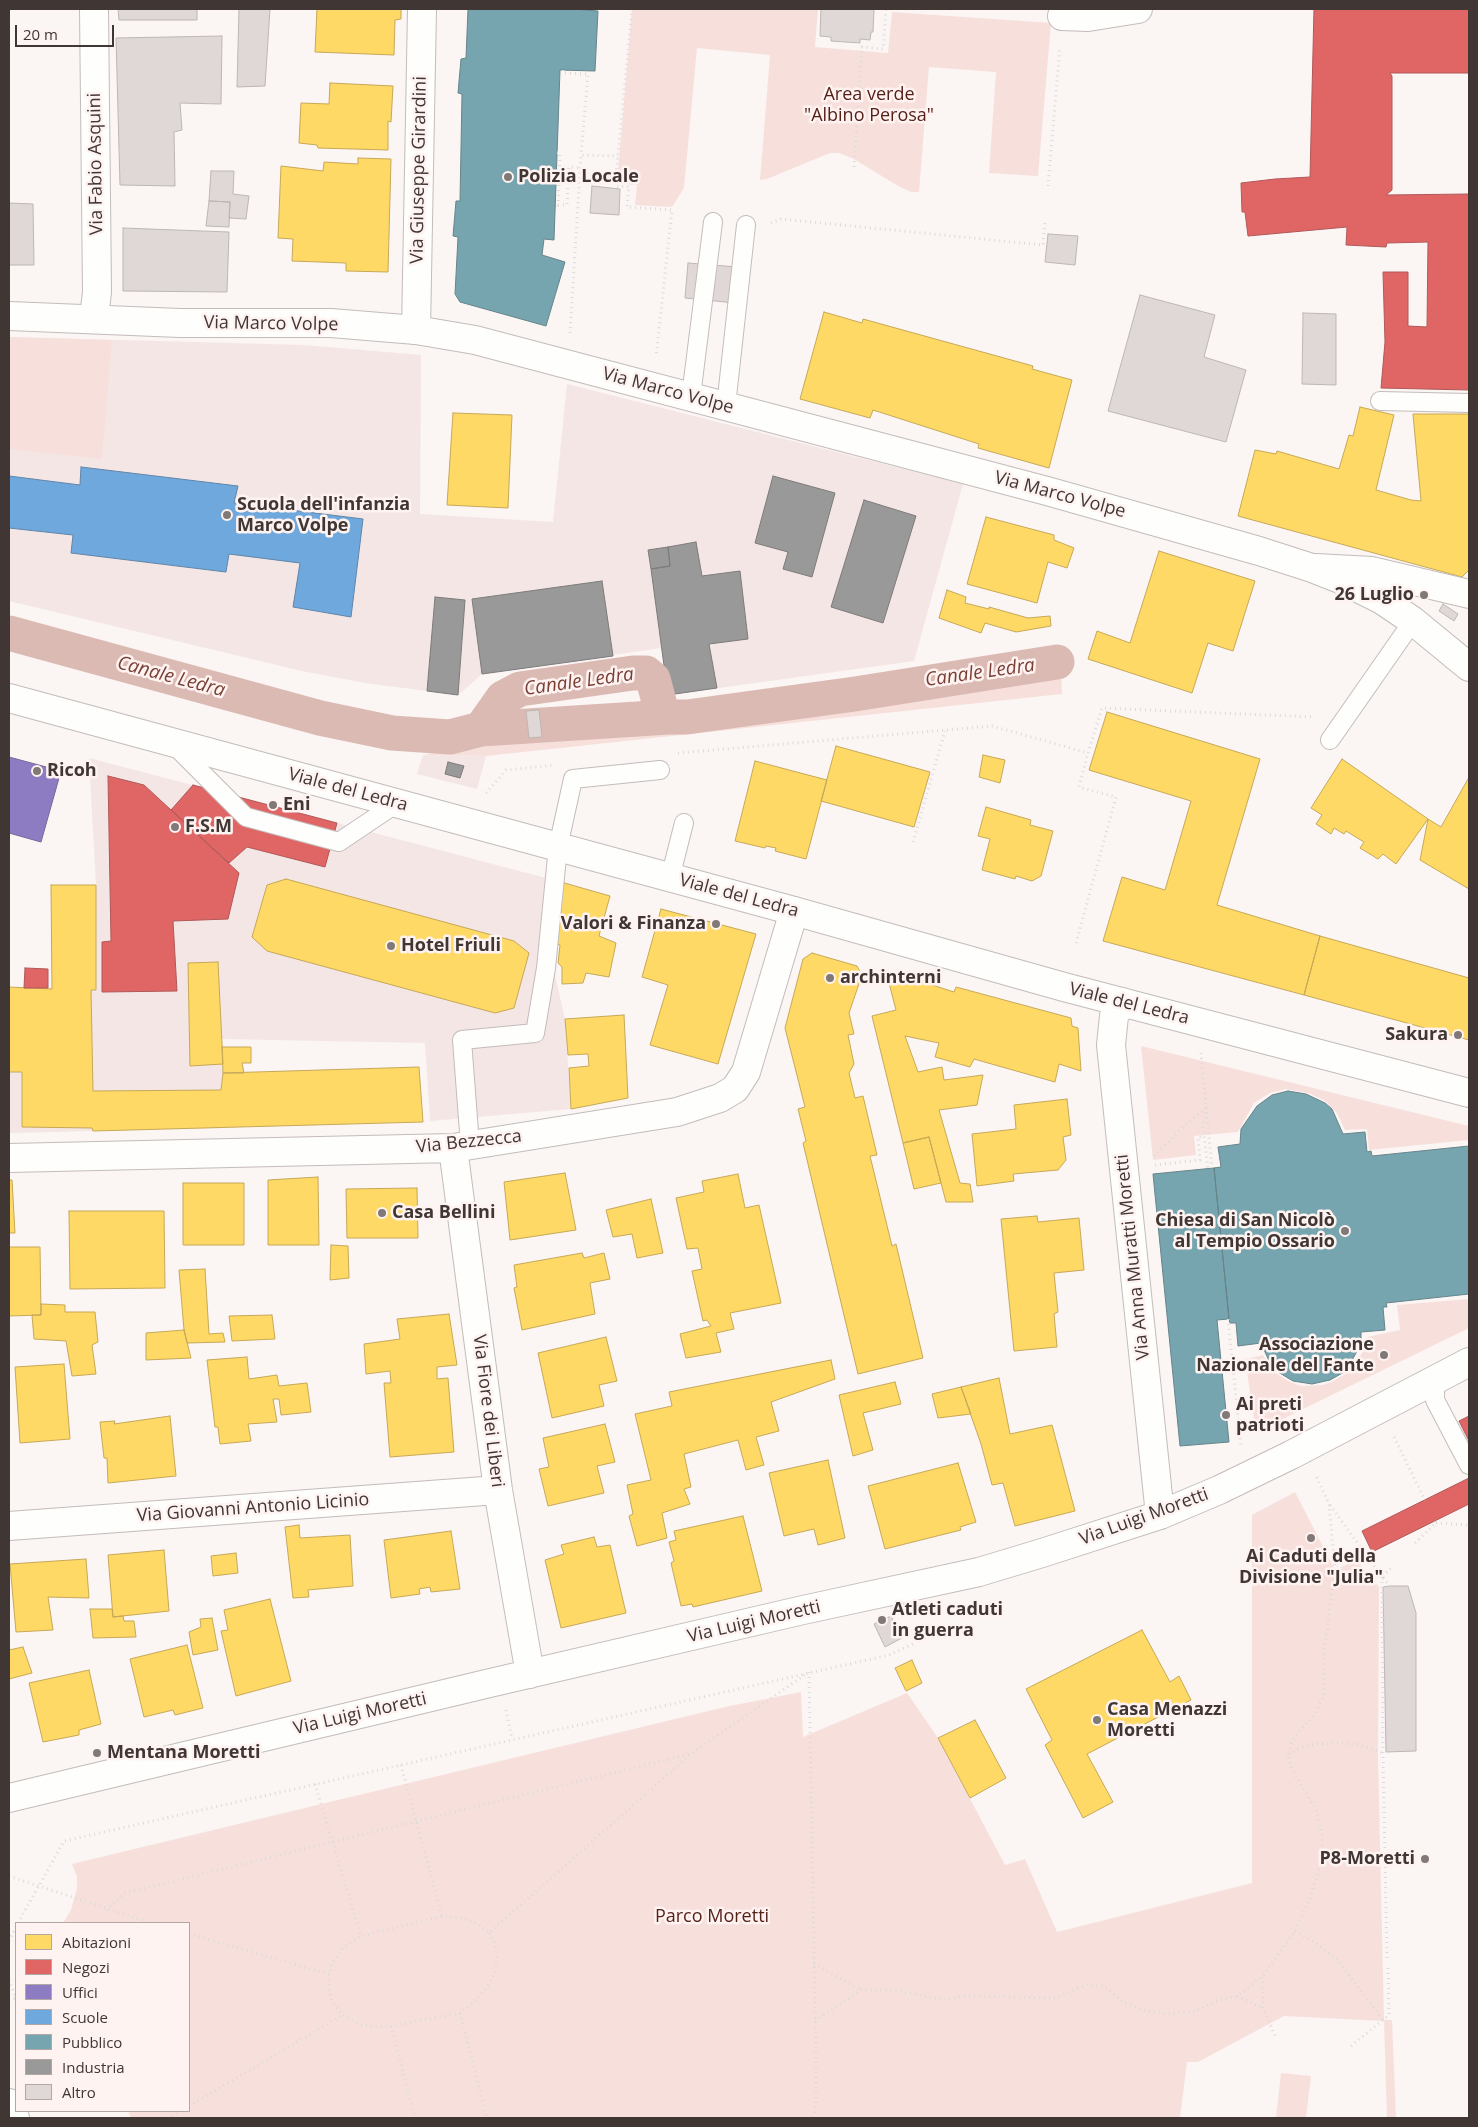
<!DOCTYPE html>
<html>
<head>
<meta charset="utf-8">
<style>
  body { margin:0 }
  #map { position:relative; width:1478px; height:2127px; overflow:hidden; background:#fbf5f4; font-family:"Open Sans",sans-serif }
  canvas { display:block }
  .frame { position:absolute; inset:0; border:10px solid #403634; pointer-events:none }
  .legend { position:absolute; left:15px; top:1922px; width:175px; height:190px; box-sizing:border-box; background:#fef3f1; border:1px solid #b2a7a5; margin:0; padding:6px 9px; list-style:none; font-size:15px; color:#403634 }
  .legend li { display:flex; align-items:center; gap:10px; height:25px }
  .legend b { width:25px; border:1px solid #b2a7a5 }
  .scale { position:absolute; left:15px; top:25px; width:99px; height:22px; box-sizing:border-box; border:2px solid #403634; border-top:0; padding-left:6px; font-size:15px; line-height:18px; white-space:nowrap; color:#403634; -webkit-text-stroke:4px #fef3f1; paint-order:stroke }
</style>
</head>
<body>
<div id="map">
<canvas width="1478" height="2127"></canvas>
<div class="frame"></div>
<ul class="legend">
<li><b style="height:14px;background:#ffd966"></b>Abitazioni</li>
<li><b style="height:14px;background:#e06666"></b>Negozi</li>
<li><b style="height:14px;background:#8e7cc3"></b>Uffici</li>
<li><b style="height:14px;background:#6fa8dc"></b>Scuole</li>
<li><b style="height:14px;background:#76a5af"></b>Pubblico</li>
<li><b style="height:14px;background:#999"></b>Industria</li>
<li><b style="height:14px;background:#e0d8d7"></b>Altro</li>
</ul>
<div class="scale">20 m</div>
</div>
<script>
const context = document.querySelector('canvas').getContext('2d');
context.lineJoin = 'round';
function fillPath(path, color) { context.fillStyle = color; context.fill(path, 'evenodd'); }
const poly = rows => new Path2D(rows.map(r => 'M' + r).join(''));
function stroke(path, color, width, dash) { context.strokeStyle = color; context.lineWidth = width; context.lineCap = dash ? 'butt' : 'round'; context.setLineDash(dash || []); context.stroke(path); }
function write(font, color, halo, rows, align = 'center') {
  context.font = font + ' "Open Sans",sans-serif'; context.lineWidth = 5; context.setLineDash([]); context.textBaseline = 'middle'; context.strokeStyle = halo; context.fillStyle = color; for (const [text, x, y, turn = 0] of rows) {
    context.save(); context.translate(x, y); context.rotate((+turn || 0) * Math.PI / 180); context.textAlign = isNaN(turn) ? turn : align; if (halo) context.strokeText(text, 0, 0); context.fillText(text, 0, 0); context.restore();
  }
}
const built = poly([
  [9,337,304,345,421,355,420,514,553,522,567,384,963,484,914,661,668,695,661,648,482,674,458,695,365,683,302,671,9,601],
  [423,755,486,756,477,789,417,774],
  [89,758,561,882,552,962,565,1019,571,1109,430,1121,425,1043,222,1039,223,1073,221,1090,223,1128,9,1133,9,987,52,988,51,885,96,885]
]);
const green = poly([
  [632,9,818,9,815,47,888,53,892,12,1051,23,1038,176,989,173,996,72,929,67,919,192,911,192,898,186,854,159,839,153,830,153,767,179,760,180,770,55,697,48,684,188,672,207,635,205,637,185,617,183],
  [9,337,112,340,102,459,9,449],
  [1061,667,1062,694,486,756,423,755,529,738,664,724],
  [1141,1046,1469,1126,1469,1140,1369,1150,1367,1129,1345,1130,1337,1113,1324,1100,1308,1093,1286,1089,1270,1093,1254,1103,1238,1132,1194,1136,1196,1155,1153,1160],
  [1469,1299,1469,1328,1256,1432,1245,1359,1263,1355,1274,1372,1290,1382,1302,1386,1323,1385,1331,1382,1349,1372,1362,1353,1367,1337,1400,1330,1397,1305],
  [1295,1492,1335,1570,1356,1560,1379,1587,1378,1756,1384,2020,1392,2020,1396,2118,1387,2118,1384,2021,1284,2016,1198,2062,1187,2062,1180,2118,131,2118,128,2111,189,2111,189,1923,63,1923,71,1910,77,1888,77,1877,72,1864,725,1707,801,1692,803,1737,907,1693,938,1738,1005,1865,1025,1859,1057,1932,1252,1883,1252,1515],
  [1281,2073,1311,2076,1306,2118,1276,2118]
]);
const homes = poly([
  [317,9,401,9,401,19,395,20,394,55,315,52,317,9],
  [330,83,393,86,391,122,388,121,388,150,318,148,317,145,299,143,301,103,329,104,330,83],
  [358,158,391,159,388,272,346,271,346,263,292,261,293,239,278,238,281,166,323,171,324,162,358,164,358,158],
  [824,312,862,323,863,319,1033,366,1032,369,1072,380,1049,468,978,448,979,444,873,410,870,418,800,399,824,312],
  [1360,407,1394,415,1376,490,1411,500,1421,501,1413,414,1469,414,1469,570,1462,577,1238,516,1255,450,1276,454,1277,451,1339,469,1349,435,1353,436,1360,407],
  [453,413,512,415,508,508,447,505,453,413],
  [986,517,1054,535,1054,540,1074,548,1067,568,1048,562,1037,603,967,584,986,517],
  [1159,551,1255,581,1233,651,1208,643,1192,693,1088,659,1097,631,1130,643,1159,551],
  [947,590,966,597,965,603,989,609,989,607,1028,618,1050,616,1051,626,1016,632,985,623,981,633,939,618,947,590],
  [1107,712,1260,759,1217,905,1320,936,1304,995,1103,941,1122,877,1165,890,1191,801,1089,770,1107,712],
  [836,746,930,772,914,827,821,801,836,746],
  [983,755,1005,760,1000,783,979,777,983,755],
  [1342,759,1428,819,1396,864,1383,854,1378,859,1360,848,1364,842,1346,831,1344,834,1334,828,1331,834,1316,824,1322,815,1311,808,1342,759],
  [755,761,827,780,806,859,775,851,776,848,766,846,765,848,735,841,755,761],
  [1468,779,1469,780,1469,889,1420,860,1428,819,1441,827,1468,779],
  [986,807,1031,820,1030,825,1053,831,1041,876,1032,881,1016,876,1015,879,982,870,990,839,978,836,986,807],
  [286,879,514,941,529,953,514,1008,495,1013,267,951,252,937,267,885,286,879],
  [561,882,610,896,599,936,616,943,609,977,586,973,583,983,562,984,562,967,558,963,560,945,554,943,561,918,556,916,561,882],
  [51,885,96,885,96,990,91,990,93,1091,221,1090,223,1073,419,1067,423,1122,93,1131,92,1128,22,1127,22,1072,9,1072,9,987,52,989,51,885],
  [661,909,756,934,718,1064,650,1045,668,985,642,977,661,909],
  [1320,936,1469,978,1469,1040,1304,995,1320,936],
  [812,953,857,966,862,975,849,1013,854,1034,848,1035,854,1064,849,1073,855,1098,863,1096,877,1155,870,1156,892,1246,896,1244,923,1358,858,1374,803,1143,806,1141,798,1109,805,1107,785,1028,803,959,812,953],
  [218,962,223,1064,190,1066,188,963,218,962],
  [892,976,914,979,954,992,956,987,1071,1018,1072,1026,1078,1028,1081,1071,1059,1064,1055,1082,974,1059,970,1067,935,1057,939,1043,905,1036,918,1072,942,1067,944,1080,983,1075,977,1105,939,1110,960,1183,970,1184,973,1202,946,1202,929,1137,903,1143,872,1016,896,1010,889,983,892,976],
  [624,1015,628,1098,571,1109,569,1068,589,1066,588,1054,568,1055,565,1019,624,1015],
  [222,1047,251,1047,251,1063,242,1063,244,1073,223,1073,222,1047],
  [1067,1099,1071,1135,1063,1137,1066,1160,1058,1170,1013,1174,1014,1181,977,1186,972,1134,1016,1129,1014,1105,1067,1099],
  [929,1137,941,1183,914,1189,903,1143,929,1137],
  [565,1173,576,1230,510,1240,504,1182,565,1173],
  [738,1174,745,1208,759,1205,781,1303,730,1313,734,1329,716,1333,721,1352,686,1358,680,1334,711,1326,707,1320,703,1321,692,1271,702,1269,698,1248,687,1249,676,1198,704,1192,702,1181,738,1174],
  [318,1177,319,1245,268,1245,268,1180,318,1177],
  [9,1180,12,1180,15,1233,9,1233,9,1180],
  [183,1183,244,1183,244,1245,183,1245,183,1183],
  [417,1188,418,1238,347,1238,346,1189,417,1188],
  [651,1199,663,1253,637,1258,632,1234,613,1237,606,1210,651,1199],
  [69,1211,164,1211,165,1288,70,1289,69,1211],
  [1037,1216,1038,1222,1079,1218,1084,1270,1054,1273,1058,1312,1054,1314,1057,1347,1014,1351,1001,1219,1037,1216],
  [331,1245,348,1246,349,1278,330,1280,331,1245],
  [9,1247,40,1247,41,1315,9,1316,9,1247],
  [582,1253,584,1258,604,1253,610,1279,590,1283,595,1314,522,1330,514,1288,517,1287,514,1265,582,1253],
  [205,1269,209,1334,223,1333,225,1342,187,1343,184,1330,179,1270,205,1269],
  [41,1304,65,1305,65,1312,95,1312,98,1342,92,1345,96,1374,72,1376,66,1341,34,1339,32,1315,41,1315,41,1304],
  [449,1314,457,1365,437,1367,437,1379,448,1378,454,1452,390,1457,384,1383,391,1383,390,1371,366,1374,364,1344,400,1339,397,1319,449,1314],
  [272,1315,275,1339,232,1341,229,1316,272,1315],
  [184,1330,191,1358,146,1360,146,1333,184,1330],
  [606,1337,617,1381,599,1385,604,1406,552,1418,538,1353,606,1337],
  [247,1357,249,1379,277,1375,279,1386,307,1383,311,1412,281,1415,279,1399,273,1399,277,1422,248,1424,251,1441,220,1444,218,1427,215,1427,207,1360,247,1357],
  [831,1360,835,1379,771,1402,779,1431,756,1437,764,1465,746,1470,738,1440,684,1454,691,1487,684,1489,690,1504,662,1513,667,1538,637,1546,629,1516,633,1514,627,1485,651,1480,635,1414,672,1406,669,1392,831,1360],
  [64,1364,70,1439,20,1443,15,1367,64,1364],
  [999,1378,1010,1434,1052,1425,1075,1511,1015,1526,1003,1483,992,1485,981,1444,961,1387,999,1378],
  [895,1382,901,1404,863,1413,873,1450,853,1456,839,1395,895,1382],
  [961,1387,971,1414,938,1418,932,1394,961,1387],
  [170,1416,176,1476,108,1483,107,1458,104,1458,100,1422,115,1421,114,1424,170,1416],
  [605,1424,615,1462,597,1466,604,1493,548,1506,539,1469,549,1467,543,1438,605,1424],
  [828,1460,845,1538,818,1545,814,1529,784,1536,769,1473,828,1460],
  [958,1463,976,1522,960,1527,961,1530,885,1549,868,1486,958,1463],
  [743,1516,762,1591,693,1607,692,1604,681,1606,671,1563,674,1561,669,1542,676,1540,674,1531,743,1516],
  [299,1525,300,1538,350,1535,353,1586,308,1590,309,1597,293,1598,285,1527,299,1525],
  [451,1531,460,1589,431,1592,430,1587,419,1589,420,1594,391,1598,384,1540,451,1531],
  [594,1537,597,1547,610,1545,626,1613,561,1628,545,1560,564,1554,561,1545,594,1537],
  [164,1550,169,1611,113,1617,108,1555,164,1550],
  [236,1553,238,1573,213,1576,211,1556,236,1553],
  [86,1559,89,1598,48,1597,53,1630,16,1632,10,1564,86,1559],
  [270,1599,291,1681,236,1696,221,1631,228,1630,224,1610,270,1599],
  [90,1609,112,1609,113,1617,123,1616,124,1621,134,1621,136,1637,93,1638,90,1609],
  [212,1618,218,1650,193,1655,189,1632,201,1627,200,1619,212,1618],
  [1142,1630,1170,1682,1179,1676,1191,1700,1087,1754,1113,1802,1083,1818,1045,1745,1052,1740,1026,1689,1142,1630],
  [187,1645,203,1708,175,1715,173,1710,144,1717,130,1659,187,1645],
  [23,1647,32,1673,9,1679,9,1650,23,1647],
  [912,1660,922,1683,906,1691,895,1668,912,1660],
  [89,1670,101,1724,79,1730,79,1735,43,1742,29,1683,89,1670],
  [975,1720,1006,1778,970,1798,938,1738,975,1720]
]);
const shops = poly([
  [1314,9,1469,9,1469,73,1390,73,1392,76,1392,190,1386,195,1469,194,1469,390,1381,388,1385,342,1383,272,1408,272,1408,326,1427,327,1428,242,1387,243,1386,247,1346,245,1347,227,1248,236,1245,212,1242,212,1241,183,1275,179,1310,177,1314,9],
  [108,776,144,785,239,873,228,919,173,921,177,991,102,992,102,942,111,941,108,776],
  [193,785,337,823,325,867,247,847,229,863,171,810,193,785],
  [25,968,48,969,48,988,24,988,25,968],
  [1469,1416,1469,1441,1459,1421,1469,1416],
  [1469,1478,1469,1504,1372,1552,1362,1531,1469,1478]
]);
const offices = poly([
  [9,757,61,771,41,842,9,833,9,757]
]);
const schools = poly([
  [81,467,238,486,234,503,363,519,351,617,293,607,300,563,229,554,226,572,71,553,73,535,9,528,9,476,80,485,81,467]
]);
const public = poly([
  [468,9,573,9,598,11,595,71,560,70,554,240,544,239,542,255,565,262,546,326,460,302,455,294,458,237,453,236,456,201,460,201,462,94,458,93,461,59,466,58,468,9],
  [1288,1091,1306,1094,1325,1103,1332,1109,1343,1134,1365,1132,1367,1152,1371,1151,1372,1156,1469,1146,1469,1294,1386,1303,1387,1307,1383,1307,1385,1330,1361,1332,1361,1344,1346,1371,1330,1380,1312,1384,1293,1381,1278,1372,1270,1363,1261,1343,1238,1346,1236,1323,1230,1323,1229,1319,1214,1168,1221,1167,1218,1147,1240,1144,1241,1129,1257,1106,1272,1095,1288,1091],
  [1214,1168,1229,1319,1217,1320,1229,1442,1180,1446,1153,1174,1214,1168]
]);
const industry = poly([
  [773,476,835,493,812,577,783,569,788,552,755,543,773,476],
  [864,500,916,516,883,623,831,607,864,500],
  [696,542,702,576,740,571,748,639,709,644,717,688,668,695,651,569,670,566,668,547,696,542],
  [668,547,670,566,651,569,648,550,668,547],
  [602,581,613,656,482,674,472,599,602,581],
  [435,597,465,600,458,695,427,691,435,597],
  [448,762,464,766,460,778,445,774,448,762]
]);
const canal = poly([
  [9,633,320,718,392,733,450,737,481,729,503,698,520,689,633,673,646,673,653,679,662,713,669,717,687,717,855,694,1057,662],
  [481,729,669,717]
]);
const building = poly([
  [118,9,197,9,197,20,119,20,118,9],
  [239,9,270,9,265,86,237,87,239,9],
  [821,9,874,9,873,32,871,32,870,40,860,39,860,43,831,41,831,37,820,36,821,9],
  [222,36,221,104,180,103,182,130,174,132,175,186,120,185,116,38,222,36],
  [211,171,234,171,233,194,249,196,246,219,229,218,230,202,209,201,211,171],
  [592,186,620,189,619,215,590,213,592,186],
  [209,201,230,202,229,227,206,226,209,201],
  [9,203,33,204,34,265,9,265,9,203],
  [123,228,229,232,227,292,123,291,123,228],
  [1048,234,1078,236,1075,265,1045,262,1048,234],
  [688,263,749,268,745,304,685,298,688,263],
  [1140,295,1215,315,1204,357,1246,370,1226,442,1108,411,1140,295],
  [1303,313,1336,314,1336,385,1302,384,1303,313],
  [1443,604,1458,614,1454,621,1439,611,1443,604],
  [539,710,542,737,529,738,526,711,539,710],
  [1390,1586,1408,1586,1416,1613,1416,1751,1386,1752,1383,1587,1390,1586],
  [891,1616,902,1638,885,1647,874,1624,891,1616]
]);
const path = poly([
  [632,9,615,186,629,187,627,207,672,210,656,357],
  [563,70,563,73,588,74,581,155],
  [557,153,560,153,558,205,567,205,569,167,581,168],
  [854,167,862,47,883,49,886,9],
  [1048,186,1060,47],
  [771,223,781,219,1043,245,1045,222],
  [570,333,581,155,618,156],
  [678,753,992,726,1088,753,1102,708,1314,717],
  [486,793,506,770,553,765],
  [913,842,945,731],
  [1076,943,1116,797,1079,787,1088,753],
  [1201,1053,1212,1168],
  [1206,1112,1203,1127,1208,1169],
  [1154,1156,1182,1128,1206,1108],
  [1155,1165,1200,1160,1198,1137,1204,1137],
  [1228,1319,1241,1446],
  [1394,1437,1425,1500],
  [1330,1505,1382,1577,1393,1566],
  [1436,1523,1469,1525],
  [1415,1543,1436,1523,1435,1521],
  [1382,1577,1383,1753,1387,1959],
  [1383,1578,1390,1586],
  [809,1672,816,2063,816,2105,813,2118],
  [506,1710,512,1739],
  [1289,1754,1299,1748,1317,1744,1340,1743,1360,1745,1383,1753],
  [401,1765,442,1916],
  [315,1784,361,1936],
  [9,1876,150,1923],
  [106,1910,125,1893,690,1754],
  [18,1923,64,1841,889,1655,915,1643],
  [1295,1931,1319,1945,1339,1962,1384,2021],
  [489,1933,494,1942,497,1957,495,1972,487,1987,477,1999,460,2013,391,2026,375,2027,359,2024,343,2015,333,2003,329,1990,329,1974,333,1962,344,1947,361,1936,442,1916,462,1918,478,1924,489,1933,692,1753,806,1674],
  [189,1934,329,1974],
  [9,1941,16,1927],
  [814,1964,861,1990],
  [1263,1977,1263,2008,1276,2038],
  [9,1980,16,1998],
  [1237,1996,1263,2008],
  [9,2001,16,1998],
  [460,2013,487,2118],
  [815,2021,861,1990,894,1990,944,2000,964,1996,1055,1998,1088,1984,1103,1986,1123,2002,1146,2011,1171,2014,1196,2011,1217,2001,1237,1996,1263,1976,1295,1931,1311,1897,1320,1865,1323,1838,1316,1810,1292,1769,1288,1755,1292,1742,1298,1732,1314,1716,1324,1695,1324,1652,1335,1570,1329,1504,1316,1476],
  [391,2026,415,2118],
  [1351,2046,1389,2015,1388,1967],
  [189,2106,343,2015],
  [167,2118,180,2111]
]);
const lane = poly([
  [691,396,713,222],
  [1380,401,1469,403],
  [726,406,746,225],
  [1330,740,1413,621],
  [175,746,246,817,339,842,397,803],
  [670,878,684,823],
  [470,1145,462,1040,535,1033,546,968,558,847,573,779,660,770],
  [1444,1375,1435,1389,1435,1400,1469,1465]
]);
const street = poly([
  [1062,16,1088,17,1138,9],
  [94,318,97,292,94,9],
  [416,330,422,9],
  [1316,568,1372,571,1469,594],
  [1122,1002,1114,1016,1111,1045,1160,1515],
  [453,1148,498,1490,530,1674],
  [9,1158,453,1148,677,1112,720,1098,735,1089,746,1072,794,911],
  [9,1526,498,1490],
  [9,1798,490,1683,803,1610,979,1572,1042,1553,1160,1515,1219,1490,1291,1455,1469,1362]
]);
const secondary = poly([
  [9,2103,15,2118]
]);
const primary = poly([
  [9,316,180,323,331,323,416,330,475,340,1047,491,1259,551,1312,568,1340,579,1382,600,1413,621,1469,667],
  [9,698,794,911,1064,987,1469,1093]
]);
const markers = [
  [508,177,5,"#817977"],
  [227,515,5,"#817977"],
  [1424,595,5,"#817977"],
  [37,771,5,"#817977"],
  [273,805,5,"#817977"],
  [175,827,5,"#817977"],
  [716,924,5,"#817977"],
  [391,946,5,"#817977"],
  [830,978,5,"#817977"],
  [1458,1035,5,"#817977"],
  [382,1213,5,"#817977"],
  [1345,1231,5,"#817977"],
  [1384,1355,5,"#817977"],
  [1226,1415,5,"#817977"],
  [1311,1538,5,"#817977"],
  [882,1620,5,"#817977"],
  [1097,1720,5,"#817977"],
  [97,1753,5,"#817977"],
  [1425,1859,5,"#817977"]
];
const parkNames = [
  ["Area verde",869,95],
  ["\"Albino Perosa\"",869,116],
  ["Parco Moretti",712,1917]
];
const streetNames = [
  ["Via Fabio Asquini",96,164,-91],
  ["Via Giuseppe Girardini",419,170,-89],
  ["Via Marco Volpe",271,324,1],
  ["Via Marco Volpe",668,391,15],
  ["Via Marco Volpe",1060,495,15],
  ["Viale del Ledra",348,790,15],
  ["Viale del Ledra",739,896,15],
  ["Viale del Ledra",1129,1004,14],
  ["Via Bezzecca",469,1142,-6],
  ["Via Anna Muratti Moretti",1133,1257,-96],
  ["Via Fiore dei Liberi",488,1411,83],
  ["Via Giovanni Antonio Licinio",253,1508,-4],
  ["Via Luigi Moretti",1144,1517,-20],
  ["Via Luigi Moretti",754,1622,-13],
  ["Via Luigi Moretti",360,1714,-13]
];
const poiNames = [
  ["Polizia Locale",518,177],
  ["Scuola dell'infanzia",237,505],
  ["Marco Volpe",237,526],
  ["26 Luglio",1414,595,"right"],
  ["Ricoh",47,771],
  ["Eni",283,805],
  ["F.S.M",185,827],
  ["Valori & Finanza",706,924,"right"],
  ["Hotel Friuli",401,946],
  ["archinterni",840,978],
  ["Sakura",1448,1035,"right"],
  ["Casa Bellini",392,1213],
  ["Chiesa di San Nicolò",1335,1221,"right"],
  ["al Tempio Ossario",1335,1242,"right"],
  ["Associazione",1374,1345,"right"],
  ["Nazionale del Fante",1374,1366,"right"],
  ["Ai preti",1236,1405],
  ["patrioti",1236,1426],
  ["Ai Caduti della",1311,1557,"center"],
  ["Divisione \"Julia\"",1311,1578,"center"],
  ["Atleti caduti",892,1610],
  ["in guerra",892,1631],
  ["Casa Menazzi",1107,1710],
  ["Moretti",1107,1731],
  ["Mentana Moretti",107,1753],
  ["P8-Moretti",1415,1859,"right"]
];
const waterNames = [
  ["Canale Ledra",980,673,-8],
  ["Canale Ledra",171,677,15],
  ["Canale Ledra",579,682,-8]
];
fillPath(built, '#f4e6e4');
fillPath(green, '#f7e0dc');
fillPath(homes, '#ffd966');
stroke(homes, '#c6a857', 1);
fillPath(shops, '#e06666');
stroke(shops, '#b05857', 1);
fillPath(offices, '#8e7cc3');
stroke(offices, '#776798', 1);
fillPath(schools, '#6fa8dc');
stroke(schools, '#6186aa', 1);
fillPath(public, '#76a5af');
stroke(public, '#66848a', 1);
fillPath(industry, '#999');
stroke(industry, '#7e7b7b', 1);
stroke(canal, '#dcbab4', 35);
fillPath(building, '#e0d8d7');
stroke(building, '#bdb6b5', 1);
stroke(lane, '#c3bcba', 20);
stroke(street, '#c3bcba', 30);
stroke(secondary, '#c3bcba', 30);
stroke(primary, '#c3bcba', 30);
stroke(path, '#dcdada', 3, [1, 4]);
stroke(lane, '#fefefd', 18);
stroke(street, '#fefefd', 28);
stroke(secondary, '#fefefd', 28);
stroke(primary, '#fefefd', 28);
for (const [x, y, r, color] of markers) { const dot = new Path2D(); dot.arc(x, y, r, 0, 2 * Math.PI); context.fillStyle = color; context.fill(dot); stroke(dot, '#fef3f1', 2); }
write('18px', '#551e16', '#fef3f1', parkNames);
write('18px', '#403634', '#fef3f1', streetNames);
write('bold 18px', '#403634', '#fef3f1', poiNames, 'left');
write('italic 19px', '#793e34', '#fef3f1', waterNames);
</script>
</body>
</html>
